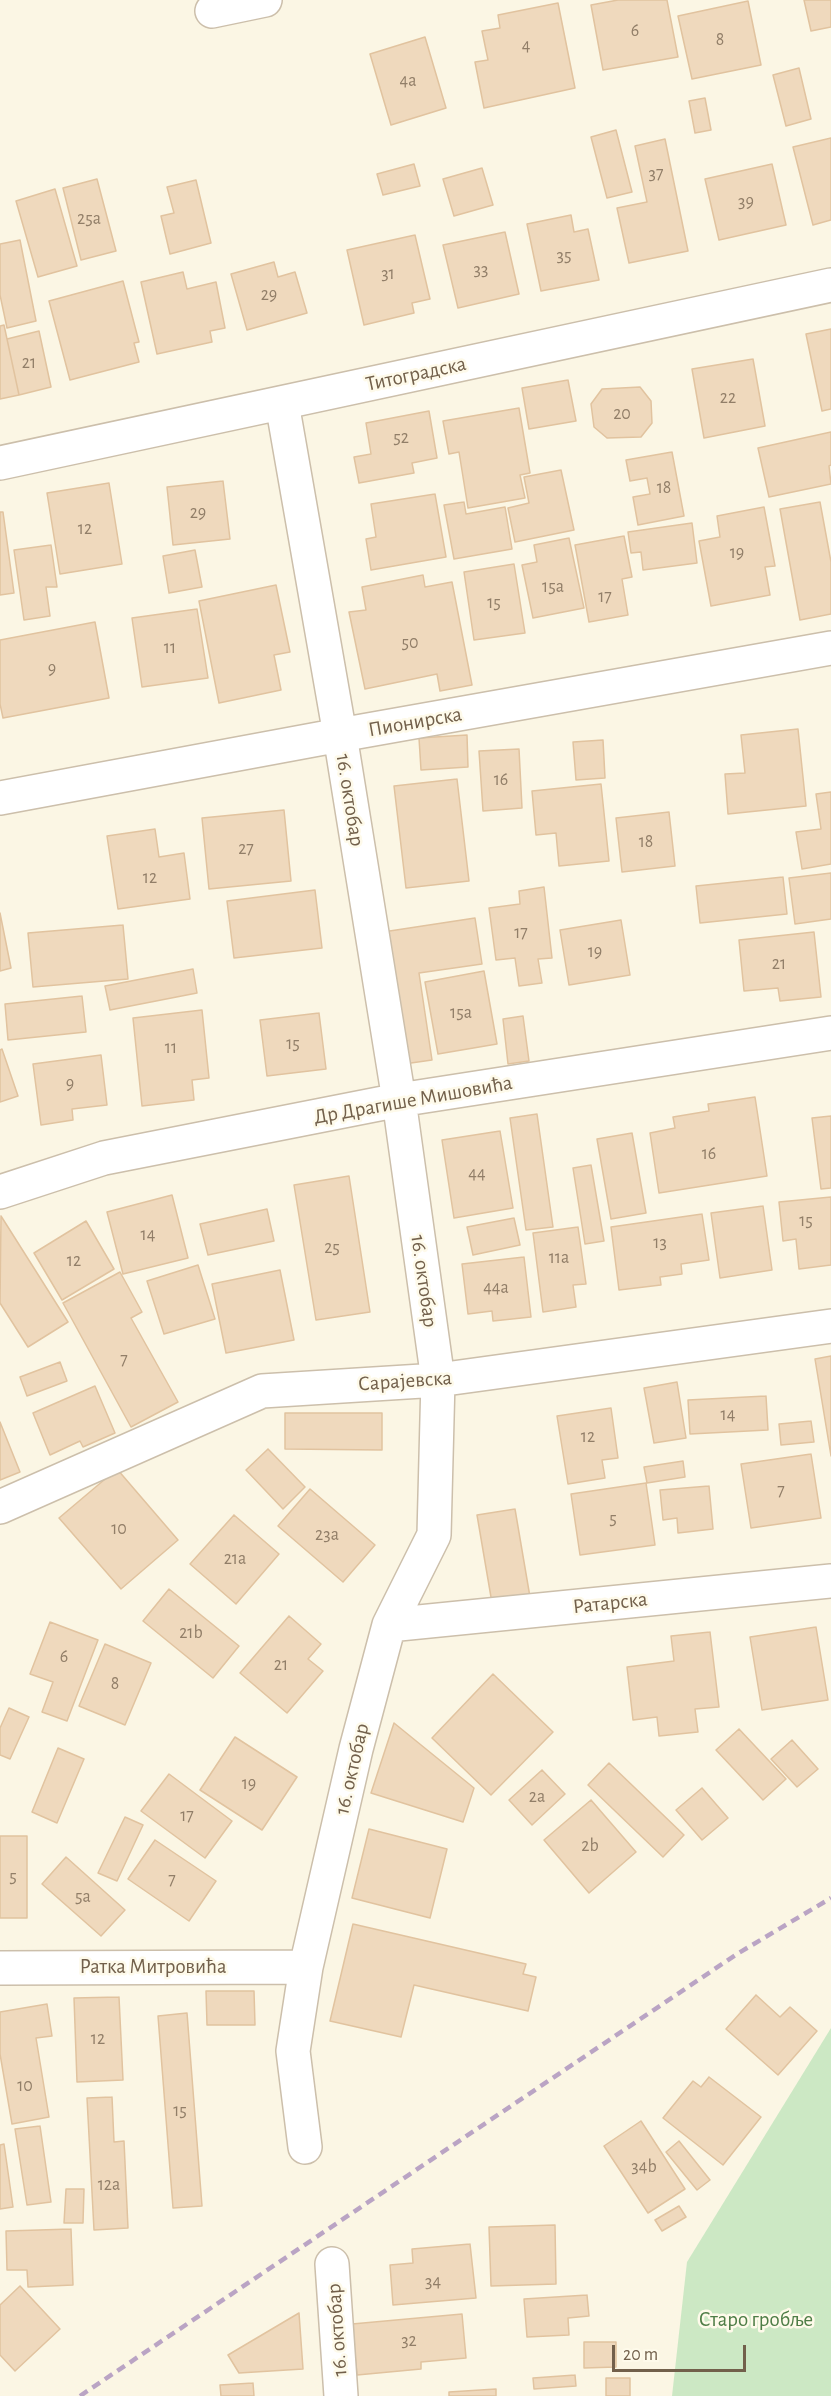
<!DOCTYPE html>
<html>
<head>
<meta charset="utf-8">
<style>
  body { margin:0 }
  #map { position:relative; width:831px; height:2396px; overflow:hidden; background:#fbf6e4; font-family:"Alegreya Sans",sans-serif }
  canvas { display:block }
  .scale { position:absolute; left:612px; top:2345px; width:134px; height:27px; box-sizing:border-box; border:3px solid #72604b; border-top:0; padding-left:8px; font-size:18px; line-height:21px; white-space:nowrap; color:#72604b; -webkit-text-stroke:4px #fefaea; paint-order:stroke }
</style>
</head>
<body>
<div id="map">
<canvas width="831" height="2396"></canvas>
<div class="scale">20 m</div>
</div>
<script>
const context = document.querySelector('canvas').getContext('2d');
context.lineJoin = 'round';
function fillPath(path, color) { context.fillStyle = color; context.fill(path, 'evenodd'); }
const poly = rows => new Path2D(rows.map(r => 'M' + r).join(''));
function stroke(path, color, width, dash) { context.strokeStyle = color; context.lineWidth = width; context.lineCap = dash ? 'butt' : 'round'; context.setLineDash(dash || []); context.stroke(path); }
function write(font, color, halo, rows, align = 'center') {
  context.font = font + ' "Alegreya Sans",sans-serif'; context.lineWidth = 5; context.setLineDash([]); context.textBaseline = 'middle'; context.strokeStyle = halo; context.fillStyle = color; for (const [text, x, y, turn = 0] of rows) {
    context.save(); context.translate(x, y); context.rotate((+turn || 0) * Math.PI / 180); context.textAlign = isNaN(turn) ? turn : align; if (halo) context.strokeText(text, 0, 0); context.fillText(text, 0, 0); context.restore();
  }
}
const green = poly([
  [831,2028,831,2396,672,2396,687,2262]
]);
const building = poly([
  [618,0,667,0,678,57,603,70,591,5,618,0],
  [804,0,831,0,831,27,811,31,804,0],
  [748,1,761,65,692,79,678,16,748,1],
  [558,3,575,88,484,108,475,62,488,60,482,31,500,28,498,15,558,3],
  [425,37,446,108,391,125,370,54,425,37],
  [799,68,811,119,786,126,773,75,799,68],
  [705,98,711,130,695,133,689,101,705,98],
  [616,130,632,192,607,198,591,137,616,130],
  [831,138,831,220,813,225,793,147,831,138],
  [665,139,688,251,629,263,617,208,647,202,635,146,665,139],
  [414,164,420,186,383,195,377,174,414,164],
  [772,164,786,225,719,240,705,179,772,164],
  [482,168,493,205,454,216,443,179,482,168],
  [97,179,116,251,81,260,63,188,97,179],
  [196,180,211,243,170,254,161,216,174,213,167,187,196,180],
  [55,189,77,266,38,277,16,201,55,189],
  [571,215,574,232,588,229,599,280,541,291,527,224,571,215],
  [505,232,519,294,458,308,443,245,505,232],
  [415,235,430,299,412,303,414,313,364,325,347,250,415,235],
  [20,240,36,321,7,328,0,295,0,244,20,240],
  [274,262,278,277,295,272,307,313,247,330,231,274,274,262],
  [183,272,187,289,216,282,225,328,210,331,212,342,157,354,141,282,183,272],
  [123,281,139,342,134,343,139,362,70,380,49,301,123,281],
  [4,325,19,395,0,399,0,326,4,325],
  [831,329,831,409,822,411,806,334,831,329],
  [39,331,51,387,19,395,7,339,39,331],
  [753,359,765,426,704,438,692,369,753,359],
  [568,380,576,421,529,429,522,388,568,380],
  [640,387,651,401,652,423,641,437,607,438,594,427,591,404,602,389,640,387],
  [519,408,530,473,520,475,525,498,468,508,459,452,449,454,443,421,519,408],
  [429,411,437,458,412,463,414,473,359,483,354,457,371,454,366,423,429,411],
  [831,432,831,465,829,466,831,484,769,497,758,448,831,432],
  [672,452,684,516,638,525,633,497,650,494,647,478,630,481,626,460,672,452],
  [561,470,574,530,515,542,508,508,529,503,524,477,561,470],
  [223,481,230,539,173,545,167,487,223,481],
  [109,483,122,564,60,574,47,493,109,483],
  [435,494,446,557,371,570,366,539,376,537,371,504,435,494],
  [464,502,466,514,505,507,512,549,454,559,444,505,464,502],
  [820,502,831,562,831,614,800,620,780,509,820,502],
  [764,507,775,566,765,567,770,595,711,606,699,541,720,537,717,516,764,507],
  [0,512,3,512,14,593,0,595,0,512],
  [692,523,697,563,643,570,641,552,631,553,628,532,692,523],
  [624,536,632,577,622,579,628,615,589,622,575,545,624,536],
  [569,538,584,608,533,618,522,565,537,562,534,545,569,538],
  [51,545,57,587,46,587,50,616,24,620,14,550,51,545],
  [195,550,202,587,169,593,163,556,195,550],
  [514,564,525,633,474,640,464,572,514,564],
  [423,575,425,587,452,582,472,685,440,691,437,674,365,689,349,612,366,610,362,587,423,575],
  [276,585,290,652,274,655,281,690,219,703,199,601,276,585],
  [197,609,208,678,142,687,132,618,197,609],
  [95,622,109,698,3,718,0,704,0,640,95,622],
  [798,729,806,806,728,814,725,774,745,773,741,735,798,729],
  [467,735,468,767,421,770,419,738,467,735],
  [603,740,605,778,576,780,573,742,603,740],
  [519,749,522,808,483,811,479,751,519,749],
  [457,779,469,881,406,888,394,786,457,779],
  [601,784,609,861,559,866,556,833,536,835,532,791,601,784],
  [831,792,831,864,802,869,796,832,821,829,816,794,831,792],
  [284,810,291,881,209,889,202,818,284,810],
  [669,812,675,866,622,872,616,818,669,812],
  [155,829,159,857,184,853,190,899,118,909,107,836,155,829],
  [831,873,831,919,795,924,789,878,831,873],
  [783,877,787,914,700,923,696,886,783,877],
  [544,887,552,958,538,959,542,983,519,986,515,958,496,960,489,908,520,904,519,891,544,887],
  [315,890,322,948,234,958,227,901,315,890],
  [0,913,11,968,0,971,0,913],
  [475,918,482,964,419,973,432,1060,404,1064,383,932,475,918],
  [621,920,630,975,569,985,560,930,621,920],
  [123,925,128,979,33,987,28,933,123,925],
  [814,932,821,997,780,1001,778,988,744,991,739,940,814,932],
  [193,969,197,993,110,1010,105,986,193,969],
  [484,971,497,1044,438,1054,425,982,484,971],
  [82,996,86,1032,8,1040,5,1004,82,996],
  [202,1010,209,1078,192,1080,194,1100,142,1106,133,1018,202,1010],
  [319,1013,326,1069,267,1076,260,1020,319,1013],
  [523,1016,529,1061,508,1064,503,1019,523,1016],
  [2,1049,18,1096,0,1102,0,1050,2,1049],
  [101,1055,107,1105,72,1109,73,1120,41,1125,33,1064,101,1055],
  [755,1097,767,1176,659,1193,650,1133,675,1128,673,1117,709,1111,708,1104,755,1097],
  [537,1114,553,1227,526,1230,510,1118,537,1114],
  [831,1116,831,1188,821,1189,812,1118,831,1116],
  [500,1131,513,1208,454,1218,442,1140,500,1131],
  [632,1133,646,1213,611,1219,597,1139,632,1133],
  [591,1165,604,1241,585,1244,573,1168,591,1165],
  [349,1176,370,1312,316,1320,294,1185,349,1176],
  [172,1195,188,1258,123,1274,107,1212,172,1195],
  [831,1197,831,1265,799,1269,796,1239,783,1241,779,1202,831,1197],
  [763,1206,772,1270,720,1278,711,1213,763,1206],
  [267,1209,274,1241,208,1255,200,1224,267,1209],
  [702,1214,709,1260,681,1264,682,1274,660,1277,661,1285,619,1290,611,1227,702,1214],
  [1,1216,68,1322,28,1347,0,1303,1,1216],
  [514,1218,520,1245,473,1255,467,1227,514,1218],
  [86,1221,114,1269,62,1300,34,1253,86,1221],
  [578,1227,586,1284,573,1285,576,1307,543,1312,533,1233,578,1227],
  [524,1257,531,1317,493,1321,492,1311,468,1314,462,1264,524,1257],
  [198,1265,215,1319,164,1334,147,1281,198,1265],
  [280,1270,294,1340,226,1353,212,1284,280,1270],
  [120,1272,142,1312,131,1318,178,1402,131,1427,63,1303,120,1272],
  [831,1356,831,1456,815,1359,831,1356],
  [60,1362,67,1381,27,1396,20,1377,60,1362],
  [677,1382,686,1438,654,1443,644,1388,677,1382],
  [95,1386,115,1433,83,1447,80,1441,50,1455,33,1413,95,1386],
  [766,1396,768,1430,690,1434,688,1400,766,1396],
  [611,1408,618,1458,602,1460,605,1478,568,1484,557,1416,611,1408],
  [285,1413,382,1413,382,1450,285,1449,285,1413],
  [811,1421,814,1442,781,1445,779,1424,811,1421],
  [0,1422,20,1472,0,1480,0,1422],
  [268,1449,305,1487,283,1509,246,1470,268,1449],
  [811,1454,821,1518,751,1528,741,1464,811,1454],
  [683,1461,685,1477,647,1483,644,1467,683,1461],
  [117,1469,178,1540,121,1589,59,1518,117,1469],
  [646,1483,655,1545,580,1555,571,1494,646,1483],
  [709,1486,713,1529,678,1533,677,1518,663,1520,660,1490,709,1486],
  [310,1489,375,1545,343,1582,278,1526,310,1489],
  [515,1509,530,1597,492,1603,477,1515,515,1509],
  [234,1515,279,1554,236,1604,190,1564,234,1515],
  [169,1589,239,1646,213,1678,143,1621,169,1589],
  [289,1616,321,1644,308,1659,323,1671,287,1713,240,1673,289,1616],
  [50,1622,98,1640,67,1721,42,1712,53,1682,30,1674,50,1622],
  [816,1627,828,1700,762,1710,750,1637,816,1627],
  [710,1632,719,1707,695,1709,698,1732,659,1736,657,1717,633,1720,627,1667,674,1661,671,1636,710,1632],
  [105,1644,151,1663,125,1725,79,1706,105,1644],
  [493,1674,553,1732,491,1795,432,1738,493,1674],
  [9,1708,29,1717,10,1759,0,1755,0,1728,9,1708],
  [394,1723,474,1788,463,1822,371,1793,394,1723],
  [739,1729,786,1779,763,1800,716,1750,739,1729],
  [235,1737,297,1777,262,1830,200,1790,235,1737],
  [792,1740,818,1769,797,1787,771,1759,792,1740],
  [58,1748,84,1759,57,1823,32,1812,58,1748],
  [609,1763,684,1835,663,1857,588,1785,609,1763],
  [542,1770,565,1794,532,1825,509,1800,542,1770],
  [169,1774,232,1821,205,1858,141,1811,169,1774],
  [702,1788,728,1818,702,1840,676,1810,702,1788],
  [591,1800,636,1852,589,1893,544,1840,591,1800],
  [125,1817,143,1825,117,1881,98,1873,125,1817],
  [369,1829,447,1849,430,1918,352,1898,369,1829],
  [0,1836,27,1836,27,1918,0,1918,0,1836],
  [155,1840,216,1881,189,1921,128,1879,155,1840],
  [66,1857,125,1910,101,1936,42,1884,66,1857],
  [353,1924,526,1964,523,1974,536,1977,528,2011,414,1985,401,2037,330,2021,353,1924],
  [206,1991,254,1991,255,2025,207,2025,206,1991],
  [756,1995,780,2017,790,2007,817,2031,778,2075,726,2029,756,1995],
  [119,1997,123,2080,77,2082,74,1998,119,1997],
  [47,2004,52,2036,36,2038,49,2117,12,2124,0,2054,0,2012,47,2004],
  [187,2013,202,2206,173,2208,158,2016,187,2013],
  [709,2077,761,2117,723,2165,663,2118,693,2081,701,2087,709,2077],
  [112,2097,114,2142,124,2141,128,2228,94,2230,87,2098,112,2097],
  [641,2121,685,2189,648,2213,604,2146,641,2121],
  [40,2126,51,2202,27,2205,15,2129,40,2126],
  [679,2141,710,2180,697,2190,666,2152,679,2141],
  [4,2144,13,2207,0,2209,0,2145,4,2144],
  [66,2189,84,2189,83,2223,64,2223,66,2189],
  [679,2206,686,2217,662,2231,655,2220,679,2206],
  [555,2225,556,2284,491,2286,489,2227,555,2225],
  [71,2229,73,2285,28,2287,27,2270,7,2270,6,2231,71,2229],
  [470,2244,476,2298,393,2305,390,2265,413,2263,412,2249,470,2244],
  [20,2286,60,2329,15,2371,0,2355,0,2305,20,2286],
  [587,2295,589,2316,568,2318,569,2335,527,2337,524,2299,587,2295],
  [299,2313,303,2369,239,2373,228,2355,299,2313],
  [462,2314,466,2358,421,2362,421,2369,357,2375,352,2324,462,2314],
  [584,2342,616,2342,616,2367,584,2368,584,2342],
  [575,2375,576,2386,534,2389,533,2378,575,2375],
  [606,2378,630,2378,630,2396,606,2396,606,2378],
  [253,2383,254,2396,221,2396,220,2385,253,2383],
  [496,2389,496,2396,449,2396,449,2392,496,2389]
]);
const minor = poly([
  [212,11,265,0],
  [282,403,340,735,399,1100,438,1380,434,1535,389,1625,356,1749,306,1967,293,2051,305,2147],
  [0,463,831,285],
  [0,798,340,735,831,648],
  [0,1192,104,1158,399,1100,831,1033],
  [0,1507,262,1391,438,1380,831,1326],
  [389,1625,831,1581],
  [0,1968,306,1967],
  [332,2264,341,2396]
]);
const rail = poly([
  [80,2396,737,1954,831,1898]
]);
const numberNames = [
  ["6",635,31],
  ["8",720,40],
  ["4",526,46],
  ["4a",408,81],
  ["37",656,174],
  ["39",746,202],
  ["25a",89,219],
  ["35",564,256],
  ["33",481,270],
  ["31",388,274],
  ["29",269,295],
  ["21",29,363],
  ["22",728,398],
  ["20",622,414],
  ["52",401,438],
  ["18",664,488],
  ["29",198,513],
  ["12",85,529],
  ["19",737,553],
  ["15a",553,587],
  ["17",605,597],
  ["15",494,603],
  ["50",410,643],
  ["11",170,648],
  ["9",52,669],
  ["16",501,780],
  ["18",646,842],
  ["27",246,849],
  ["12",150,878],
  ["17",521,933],
  ["19",595,952],
  ["21",779,964],
  ["15a",461,1013],
  ["15",293,1044],
  ["11",171,1048],
  ["9",70,1084],
  ["16",709,1154],
  ["44",477,1174],
  ["15",806,1221],
  ["14",148,1235],
  ["13",660,1243],
  ["25",332,1248],
  ["11a",559,1258],
  ["12",74,1261],
  ["44a",496,1288],
  ["7",124,1360],
  ["14",728,1415],
  ["12",588,1437],
  ["7",781,1491],
  ["5",613,1519],
  ["10",119,1529],
  ["23a",327,1535],
  ["21a",235,1559],
  ["21b",191,1633],
  ["6",64,1657],
  ["21",281,1665],
  ["8",115,1684],
  ["19",249,1784],
  ["2a",537,1797],
  ["17",187,1816],
  ["2b",590,1846],
  ["5",13,1877],
  ["7",172,1880],
  ["5a",83,1897],
  ["12",98,2039],
  ["10",25,2086],
  ["15",180,2111],
  ["34b",644,2167],
  ["12a",109,2185],
  ["34",433,2282],
  ["32",409,2341]
];
const streetNames = [
  ["Титоградска",416,374,-12],
  ["Пионирска",415,722,-10],
  ["16. октобар",350,800,81],
  ["Др Драгише Мишовића",413,1100,-10],
  ["16. октобар",424,1281,82],
  ["Сарајевска",405,1381,-4],
  ["Ратарска",610,1603,-6],
  ["16. октобар",352,1769,-77],
  ["Ратка Митровића",153,1967],
  ["16. октобар",337,2330,-94]
];
const parkNames = [
  ["Старо гробље",756,2320]
];
fillPath(green, '#cce8c4');
fillPath(building, '#efd9bd');
stroke(building, '#e1c39f', 1.5);
stroke(minor, '#ccbfab', 36);
stroke(minor, '#fff', 33);
stroke(rail, '#baa4c4', 4.5, [9, 6]);
write('18px', '#917e68', null, numberNames);
write('21px', '#72604b', '#fefaea', streetNames);
write('21px', '#4e7d46', '#fefaea', parkNames);
</script>
</body>
</html>
